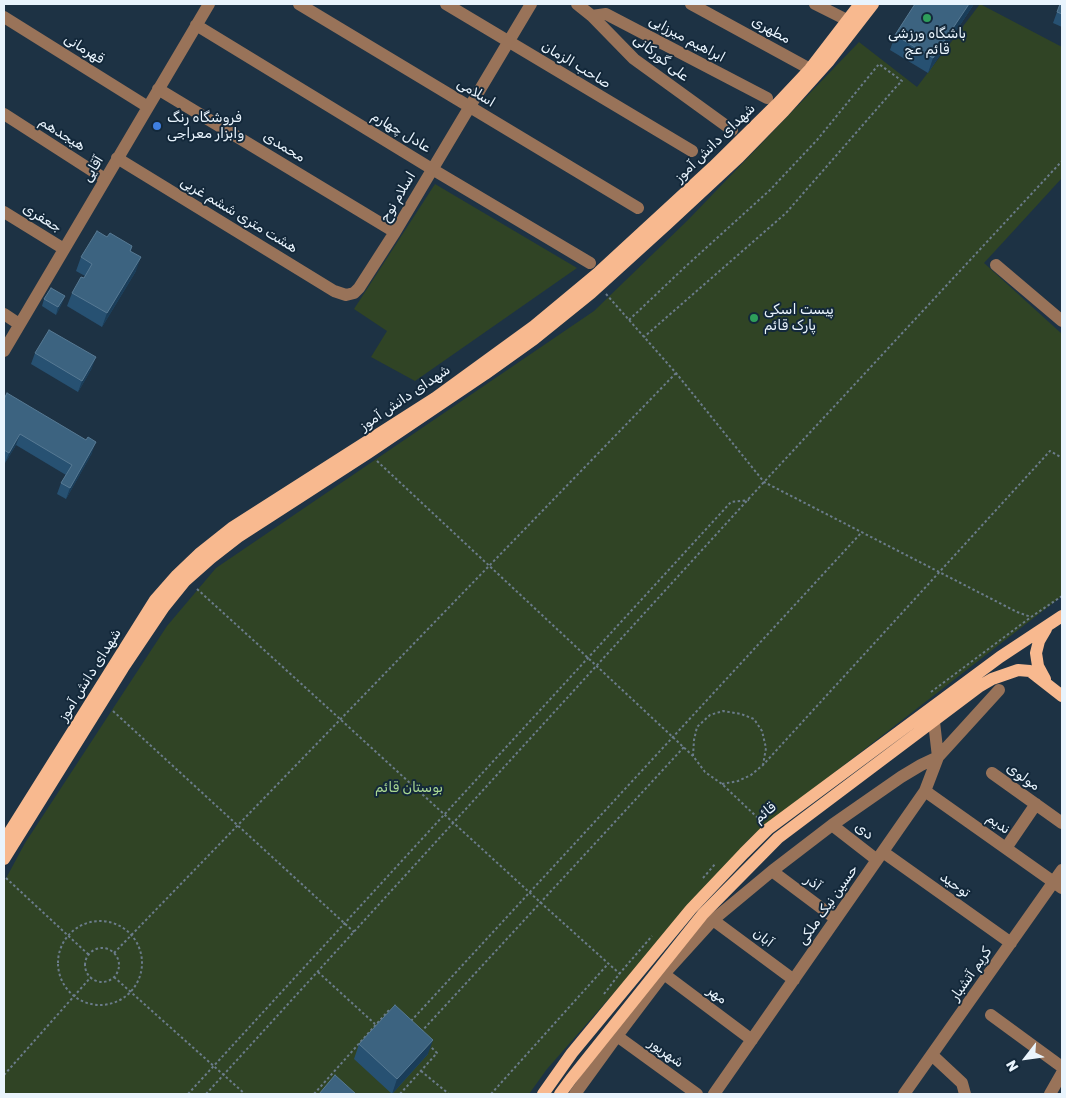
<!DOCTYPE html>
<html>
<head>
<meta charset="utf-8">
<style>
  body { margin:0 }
  #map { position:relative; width:1066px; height:1098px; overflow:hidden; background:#1d3244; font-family:Rubik,sans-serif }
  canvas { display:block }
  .frame { position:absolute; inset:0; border:5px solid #e9f4fd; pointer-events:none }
  .north { position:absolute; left:1001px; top:1033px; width:50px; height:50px; -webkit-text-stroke:4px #13283a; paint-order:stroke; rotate:240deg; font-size:14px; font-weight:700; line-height:20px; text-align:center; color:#e9f4fd }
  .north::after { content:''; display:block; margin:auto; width:18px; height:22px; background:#e9f4fd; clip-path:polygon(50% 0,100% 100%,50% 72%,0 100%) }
</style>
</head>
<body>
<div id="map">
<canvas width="1066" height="1098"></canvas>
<div class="frame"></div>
<div class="north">N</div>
</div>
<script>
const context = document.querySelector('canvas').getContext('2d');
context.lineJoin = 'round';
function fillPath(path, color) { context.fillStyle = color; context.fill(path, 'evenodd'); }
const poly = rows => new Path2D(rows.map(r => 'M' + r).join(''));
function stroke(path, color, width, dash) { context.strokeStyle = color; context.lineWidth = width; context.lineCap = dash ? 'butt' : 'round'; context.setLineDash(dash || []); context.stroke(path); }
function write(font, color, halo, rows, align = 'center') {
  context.font = font + ' Rubik,"Noto Sans Arabic",sans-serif'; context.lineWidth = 4; context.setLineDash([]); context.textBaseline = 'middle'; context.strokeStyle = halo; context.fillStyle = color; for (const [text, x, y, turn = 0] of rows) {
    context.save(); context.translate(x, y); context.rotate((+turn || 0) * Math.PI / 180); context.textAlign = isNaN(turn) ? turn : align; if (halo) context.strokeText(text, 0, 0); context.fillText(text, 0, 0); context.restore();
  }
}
const green = poly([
  [980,4,1062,47,1062,178,984,263,1062,334,1062,596,750,838,547,1069,529,1094,4,1094,4,882,25,843,167,626,216,568,594,311,688,220,859,42,917,87],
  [435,184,577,268,415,381,371,357,387,331,354,309]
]);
const path = poly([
  [606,294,676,373,764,482,1017,612,1031,617,1062,596],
  [629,320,685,267,770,190,817,140,879,64,902,81,896,87,786,213,644,337],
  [377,461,693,756,705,772,722,784,760,820],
  [197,589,340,719,540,902,620,974],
  [931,692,1031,617],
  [113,711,354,932],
  [693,756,694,740,697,727,710,715,723,711,741,714,754,719,762,731,766,748,763,765],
  [722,784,738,781,751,775,763,765,1050,451,1062,458],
  [6,878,89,955],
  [703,878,716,863],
  '58 963a42 42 0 1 1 84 0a42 42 0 1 1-84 0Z',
  '85 965a17 17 0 1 1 34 0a17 17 0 1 1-34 0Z',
  [114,953,676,373],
  [318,972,375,1024],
  [114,977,245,1094],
  [604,994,620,973,652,936],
  [411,1021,862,532],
  [421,1032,684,747],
  [421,1071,449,1094],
  [4,1075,91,977],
  [188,1094,731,502,749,500],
  [206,1094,764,482,1062,161],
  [314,1094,389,1010,391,1011],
  [400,1094,437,1053,430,1046],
  [491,1094,608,964]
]);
const minor = poly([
  [299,4,638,208],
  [446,4,692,151],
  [577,4,592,16,634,59,732,130],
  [691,4,810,69],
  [815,4,847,20],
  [592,16,606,14,767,98],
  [4,17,148,107],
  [196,25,432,169,590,263],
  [158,89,395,232],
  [4,114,105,179],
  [117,158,334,291,346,295,354,293,359,288,395,232,531,4],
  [4,212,64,249],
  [996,265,1062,321],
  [4,314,19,324],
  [4,351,209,4],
  [992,773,1062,823],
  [925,791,1062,888],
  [832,825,877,860],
  [1006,848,1036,804],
  [883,852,1011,943],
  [772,871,836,919],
  [713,920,794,980],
  [664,974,752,1040],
  [991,1015,1062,1067],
  [617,1036,697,1094],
  [932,1055,962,1083,965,1094],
  [575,1094,617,1036,664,974,713,920,772,871,832,825,901,777,921,765,938,757,999,690],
  [714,1094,925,791,938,757,934,722],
  [904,1094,1062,870],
  [1050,1094,1062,1073]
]);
const major = poly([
  [1045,679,1038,666,1036,653,1039,641,1046,629],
  [4,841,155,600,177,575,199,554,233,527,435,398,534,326,599,272,713,167,777,104,810,69,860,4],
  [4,859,123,668,164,607,185,581,211,558,238,537,368,453,485,374,534,339,591,293,667,224,739,157,784,111,828,62,873,4],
  [543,1094,572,1053,691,909,744,853,768,829,1000,657,1062,616],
  [560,1094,571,1079,703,914,778,838,980,686,992,679,1018,670,1030,671,1062,696]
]);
const wall = poly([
  [974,4,928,73,890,50,895,35],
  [1062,4,1062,27,1053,23,1057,12],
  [107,237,132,246,131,251,136,271,102,327,67,306,72,293,85,276,76,271,81,257],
  [65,296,62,303,56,315,42,306,44,299],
  [35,353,92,368,78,392,31,364],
  [4,399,92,453,66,499,57,494,61,483,66,475,16,445,5,463,4,462],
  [359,1044,428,1054,392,1094,354,1059]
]);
const shadedWall = poly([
  [969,4,974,4,928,73,933,58],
  [141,257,136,271,102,327,107,313],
  [65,296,62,303,56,315,58,307],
  [96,357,92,368,78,392,82,381],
  [20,434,16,445,5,463,9,453],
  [96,442,92,453,66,499,70,488],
  [433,1040,428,1054,392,1094,397,1079]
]);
const building = poly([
  [915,4,969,4,933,58,895,35,915,4],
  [1060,4,1062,4,1062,14,1057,12,1060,4],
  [97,231,107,237,110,233,132,246,130,251,141,257,107,313,72,293,81,277,84,278,92,264,81,257,97,231],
  [51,288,65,296,58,307,44,299,51,288],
  [49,330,96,357,82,381,35,353,49,330],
  [7,393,86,440,88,437,96,442,70,488,61,483,72,465,20,434,9,453,4,450,4,399,7,393],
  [395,1005,433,1040,397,1079,359,1044,395,1005],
  [335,1075,356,1094,319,1094,335,1075]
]);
const markers = [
  [927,18,5,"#2e9e5b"],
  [157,126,5,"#3f7fe0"],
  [754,318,5,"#2e9e5b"]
];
const streetNames = [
  ["مطهری",771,30,29],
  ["ابراهیم میرزایی",687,39,28],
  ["قهرمانی",84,49,32],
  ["علی گورکانی",661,58,38],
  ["صاحب الزمان",576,65,31],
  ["اسلامی",476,93,31],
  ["عادل چهارم",401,132,31],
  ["هیجدهم",62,134,32],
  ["شهدای دانش آموز",715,143,-44],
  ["محمدی",284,147,31],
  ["آقایی",93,169,-59],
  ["اسلام نوح",398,197,-59],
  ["هشت متری ششم غربی",239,215,31],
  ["جعفری",42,218,31],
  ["شهدای دانش آموز",405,398,-34],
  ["شهدای دانش آموز",90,675,-58],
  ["مولوی",1023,777,35],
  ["قائم",765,813,-39],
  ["ندیم",998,824,35],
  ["دی",864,831,38],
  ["آذر",813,883,37],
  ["توحید",955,885,35],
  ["حسین نیک ملکی",828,905,-55],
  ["آبان",763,938,37],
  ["کریم آتشبار",971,974,-55],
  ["مهر",717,995,37],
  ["شهریور",666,1053,36]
];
const poiNames = [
  ["باشگاه ورزشی",927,34,"center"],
  ["قائم عج",927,50,"center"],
  ["فروشگاه رنگ",167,118],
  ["وابزار معراجی",167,134],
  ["پیست اسکی",764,310],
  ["پارک قائم",764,326]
];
const parkNames = [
  ["بوستان قائم",409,788]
];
fillPath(green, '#304425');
stroke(path, '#6b7c8b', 2, [2.5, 2.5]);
stroke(minor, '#997359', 12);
stroke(major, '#f8b98f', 12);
fillPath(wall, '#275172');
fillPath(shadedWall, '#1a3d59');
fillPath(building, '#3c6380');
stroke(building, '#577a94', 1);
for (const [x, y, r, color] of markers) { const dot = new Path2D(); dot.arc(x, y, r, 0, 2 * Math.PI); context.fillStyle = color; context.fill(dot); stroke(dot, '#13283a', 2); }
write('14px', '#e9f4fd', '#13283a', streetNames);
write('14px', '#e9f4fd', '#13283a', poiNames, 'left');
write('14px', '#a9d892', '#13283a', parkNames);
</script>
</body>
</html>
